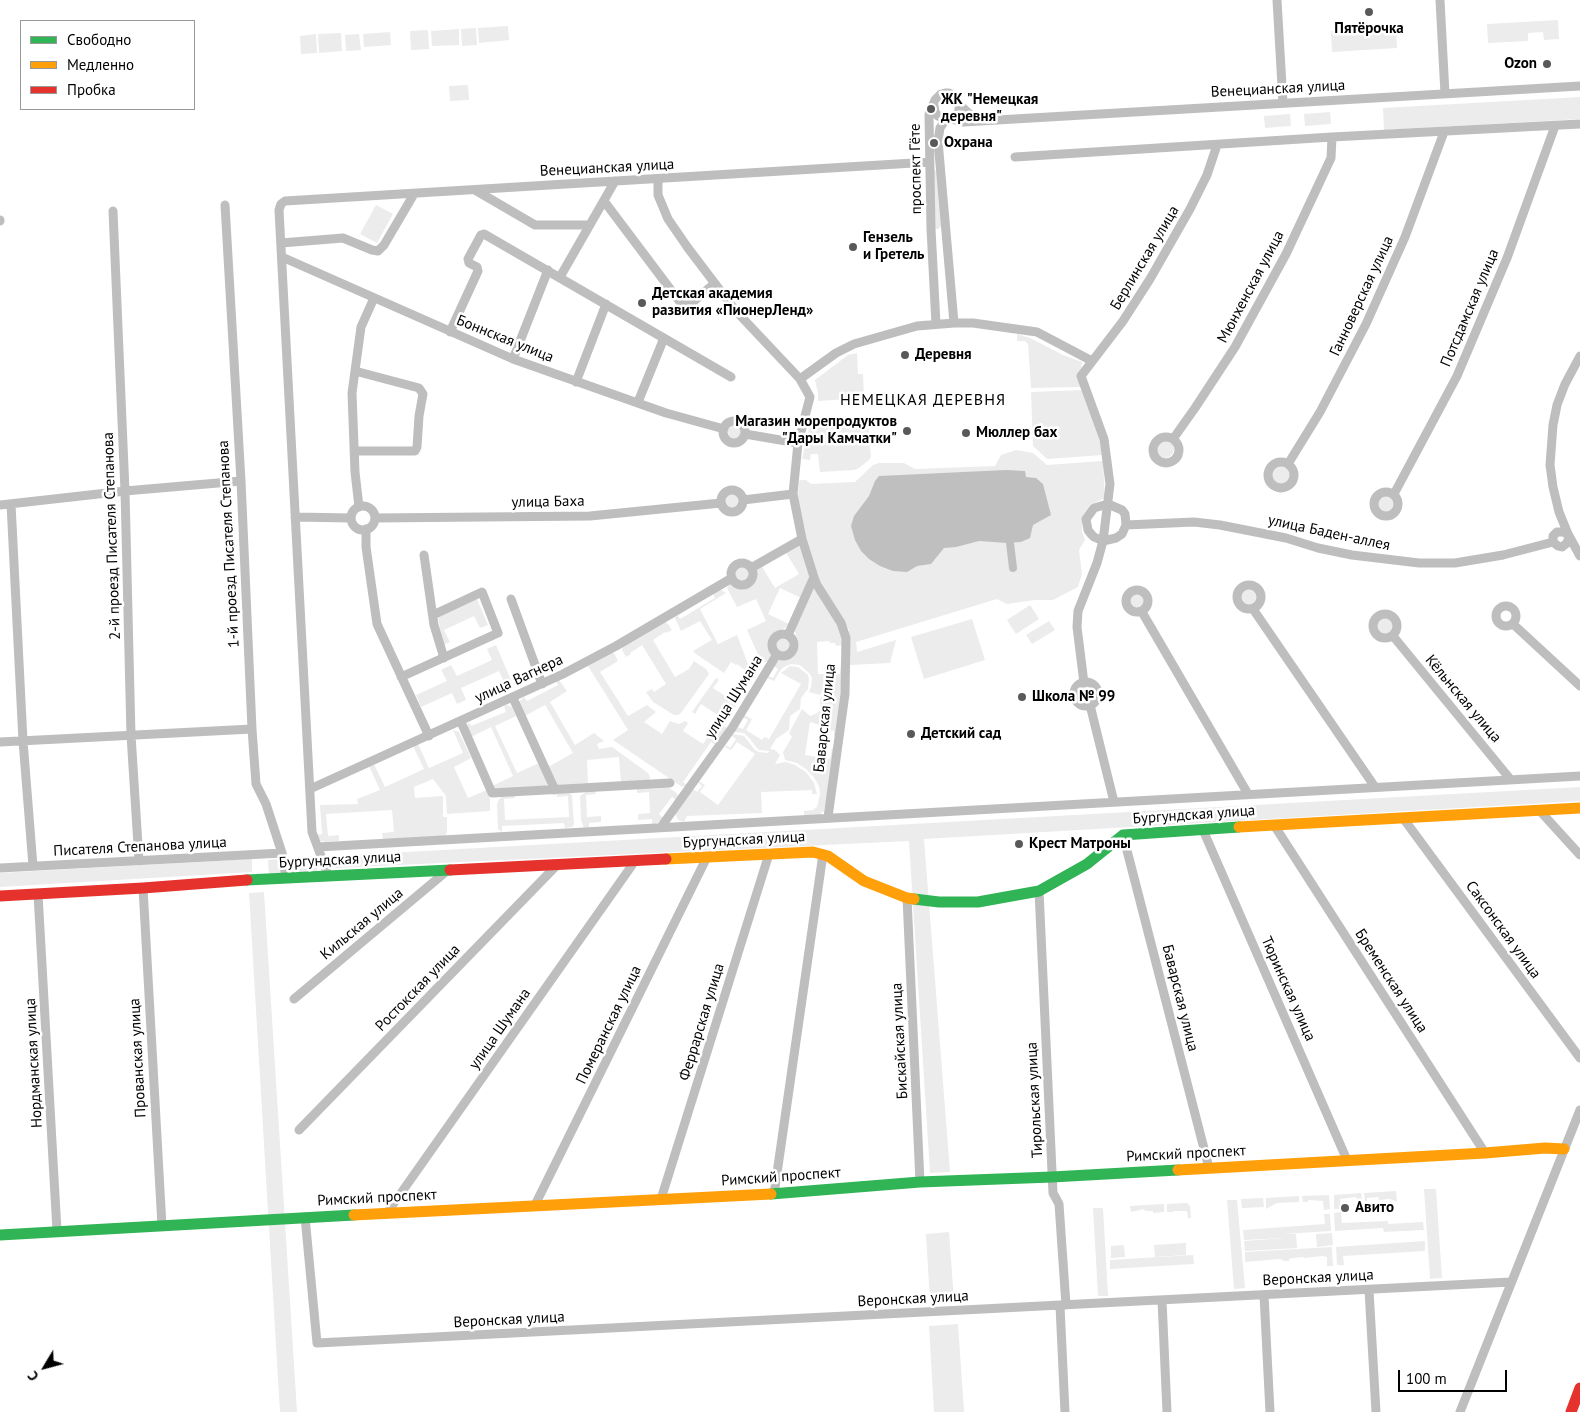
<!DOCTYPE html>
<html>
<head>
<meta charset="utf-8">
<style>
  body { margin:0 }
  #map { position:relative; width:1580px; height:1412px; overflow:hidden; background:#fff; font-family:"PT Sans",sans-serif }
  canvas { display:block }
  .legend { position:absolute; left:20px; top:20px; width:175px; height:90px; box-sizing:border-box; background:#fff; border:1px solid #999; margin:0; padding:6px 9px; list-style:none; font-size:15px; color:#000 }
  .legend li { display:flex; align-items:center; gap:10px; height:25px }
  .legend b { width:25px; border:1px solid #999 }
  .north { position:absolute; left:20px; top:1342px; width:50px; height:50px; -webkit-text-stroke:4px #fff; paint-order:stroke; rotate:233deg; font-size:14px; font-weight:700; line-height:20px; text-align:center; color:#000 }
  .north::after { content:''; display:block; margin:auto; width:18px; height:22px; background:#000; clip-path:polygon(50% 0,100% 100%,50% 72%,0 100%) }
  .scale { position:absolute; left:1398px; top:1370px; width:109px; height:22px; box-sizing:border-box; border:2px solid #000; border-top:0; padding-left:6px; font-size:15px; line-height:18px; white-space:nowrap; color:#000; -webkit-text-stroke:4px #fff; paint-order:stroke }
</style>
</head>
<body>
<div id="map">
<canvas width="1580" height="1412"></canvas>
<ul class="legend">
<li><b style="height:6px;background:#30b455"></b>Свободно</li>
<li><b style="height:6px;background:#ff9f0a"></b>Медленно</li>
<li><b style="height:6px;background:#e5322d"></b>Пробка</li>
</ul>
<div class="north">С</div>
<div class="scale">100 m</div>
</div>
<script>
const context = document.querySelector('canvas').getContext('2d');
context.lineJoin = 'round';
function fillPath(path, color) { context.fillStyle = color; context.fill(path, 'evenodd'); }
const poly = rows => new Path2D(rows.map(r => 'M' + r).join(''));
function stroke(path, color, width, dash) { context.strokeStyle = color; context.lineWidth = width; context.lineCap = dash ? 'butt' : 'round'; context.setLineDash(dash || []); context.stroke(path); }
function write(font, color, halo, rows, align = 'center') {
  context.font = font + ' "PT Sans",sans-serif'; context.lineWidth = 5; context.setLineDash([]); context.textBaseline = 'middle'; context.strokeStyle = halo; context.fillStyle = color; for (const [text, x, y, turn = 0] of rows) {
    context.save(); context.translate(x, y); context.rotate((+turn || 0) * Math.PI / 180); context.textAlign = isNaN(turn) ? turn : align; if (halo) context.strokeText(text, 0, 0); context.fillText(text, 0, 0); context.restore();
  }
}
const green = poly([
  [1558,20,1559,39,1544,40,1543,32,1528,33,1528,41,1488,43,1487,24],
  [508,26,509,40,479,43,478,28],
  [1396,27,1397,48,1332,52,1331,31],
  [476,28,477,45,462,46,461,29],
  [459,29,459,45,432,46,431,31],
  [428,30,429,49,411,50,410,31],
  [390,32,391,45,364,47,363,34],
  [341,33,342,51,319,53,318,34],
  [316,34,317,53,301,54,300,36],
  [359,34,361,50,346,51,345,35],
  [468,85,469,100,450,101,449,86],
  [1580,97,1580,119,1384,130,1383,108],
  [1330,112,1331,124,1305,126,1304,114],
  [1290,114,1291,126,1265,128,1264,116],
  [934,169,937,172,942,226,938,229,935,229],
  [376,205,393,214,377,243,360,234],
  [1017,334,1030,338,1063,355,1082,362,1081,368,1078,374,1080,387,1031,388,1028,344,1025,341,1017,341],
  [857,353,858,374,863,374,864,398,818,401,818,393,815,380,848,355],
  [1083,390,1098,431,1102,455,1047,459,1033,446,1031,392],
  [868,422,871,457,869,460,859,468,854,470,820,472,818,454,811,454,810,460,802,459,810,425],
  '728 432a7 7 0 1 1 14 0a7 7 0 1 1-14 0Z',
  '1156 449a9 9 0 1 1 18 0a9 9 0 1 1-18 0Z',
  [1016,450,1033,453,1047,465,1103,461,1105,498,1090,505,1082,516,1082,532,1085,540,1079,550,1082,574,1078,587,1053,600,1035,600,1007,604,997,599,856,642,857,652,896,640,890,663,850,665,849,630,821,583,807,543,800,513,798,496,799,482,800,480,806,480,811,484,855,482,873,465,879,463,904,463,915,469,995,466,1001,455],
  '1272 475a9 9 0 1 1 18 0a9 9 0 1 1-18 0Z',
  '725 501a7 7 0 1 1 14 0a7 7 0 1 1-14 0Z',
  '1377 504a9 9 0 1 1 18 0a9 9 0 1 1-18 0Z',
  [799,545,811,576,801,598,780,588,768,614,789,624,785,628,776,631,771,636,768,642,771,655,768,661,762,663,747,630,766,621,756,599,737,607,727,588,730,584,742,588,750,586,756,578,756,568,761,565,775,588,799,574,785,551],
  '735 574a7 7 0 1 1 14 0a7 7 0 1 1-14 0Z',
  '1240 597a9 9 0 1 1 18 0a9 9 0 1 1-18 0Z',
  [720,589,726,593,700,609,718,644,737,635,753,677,724,726,728,729,716,745,711,742,683,782,687,785,682,787,613,740,628,730,588,666,610,653,614,653,618,661,600,672,628,716,647,705,656,712,644,722,662,734,670,721,679,724,685,721,688,723,683,731,703,744,721,717,701,704,695,714,692,712,716,678,719,680,713,688,731,700,749,673,737,664,736,665,731,662,724,673,696,654,693,651,712,640,700,621,681,631,675,618,677,615,680,619,715,598,713,593],
  [815,589,842,630,842,651,841,645,836,646,835,643,830,643,829,641,817,642,818,674,840,674,841,662,843,662,842,674,837,736,834,736,834,731,830,730,830,728,810,722,805,755,830,759,832,748,835,749,824,811,819,815,804,817,804,811,813,810,817,807,820,794,819,786,813,776,806,769,797,763,785,760,783,752,792,737,789,733,802,709,810,716,815,714,820,711,824,717,826,725,829,725,820,707,820,700,826,687,835,676,833,676,828,680,820,695,809,692,811,687,812,678,810,674,800,665,791,664,784,667,780,671,774,681,767,678,768,676,773,678,778,669,773,666,775,663,781,659,792,657,797,652,799,644,794,629,812,590],
  '1128 602a9 9 0 1 1 18 0a9 9 0 1 1-18 0Z',
  [477,599,488,625,480,628,474,616,444,630,450,642,443,645,438,617],
  [1030,605,1039,619,1016,634,1007,620],
  '1376 625a9 9 0 1 1 18 0a9 9 0 1 1-18 0Z',
  [972,619,985,660,924,679,911,637],
  [1049,621,1055,630,1032,644,1026,635],
  [665,622,668,624,672,630,666,633,665,632,653,640,675,677,689,669,694,661,706,669,709,674,681,713,678,715,674,715,653,702,646,692,652,689,654,692,666,684,642,645,630,653,631,654,626,657,622,650,623,646],
  '776 645a7 7 0 1 1 14 0a7 7 0 1 1-14 0Z',
  [496,645,511,680,504,682,499,671,461,688,466,700,457,704,452,693,421,707,416,695,447,681,441,670,451,665,457,676,492,660,487,649],
  [790,666,798,667,808,675,809,680,808,689,801,698,800,709,790,716,789,730,776,739,770,749,775,750,780,755,775,764,786,762,795,765,806,772,814,783,817,794,812,794,812,790,761,792,762,813,687,816,684,822,678,820,675,813,693,789,697,792,702,786,698,782,699,781,705,785,700,792,718,805,755,754,737,742,731,750,725,747,726,745,730,748,736,739,732,736,733,734,744,736,755,750,759,752,768,753,769,751,759,750,756,747,750,739,744,733,734,732,737,727,743,729,748,720,743,717,744,715,752,719,746,730,762,740,764,737,769,739,801,684,781,673],
  [559,680,567,691,550,702,575,745,594,733,604,741,597,744,599,749,612,747,648,773,650,777,649,780,621,783,619,757,587,760,588,783,557,785,548,767,573,753,545,705,525,716,519,702,524,697,527,701,558,685,556,681],
  '1077 694a8 8 0 1 1 16 0a8 8 0 1 1-16 0Z',
  [507,705,512,707,516,716,495,726,517,773,539,763,548,784,546,786,495,789,492,786,513,776,491,727,471,737,467,726,469,722,471,726,506,712,504,706],
  [453,730,459,732,471,758,454,767,468,798,487,790,490,800,490,811,447,814,446,796,433,779,414,787,415,798,443,796,443,817,447,817,447,832,445,836,383,840,382,833,394,832,392,810,326,814,328,836,339,835,339,841,325,842,320,841,316,835,322,834,320,805,358,804,357,799,380,790,369,766,374,764,385,787,424,769,413,746,418,744,429,768,463,753],
  [1580,787,1580,801,924,839,950,1172,930,1173,909,841,335,868,334,856],
  [669,788,677,793,678,796,676,800,672,797,659,814,663,818,661,821,657,823,652,824,652,819,638,820,638,814,650,813,649,792,637,793,637,789],
  [595,791,596,794,586,795,587,817,601,816,601,822,589,823,589,827,584,828,581,820,580,796,586,792],
  [557,793,570,793,572,796,574,824,572,827,565,828,564,823,502,826,502,832,498,829,497,804,499,799,503,796,515,795,515,798,504,799,505,820,569,817,568,796,557,797],
  [316,856,317,872,269,875,268,860],
  [252,859,252,872,0,887,0,873],
  [264,892,297,1412,280,1412,249,893],
  [1424,1189,1436,1189,1442,1278,1430,1279],
  [1396,1191,1397,1202,1390,1199,1379,1200,1378,1197,1367,1198,1367,1201,1365,1201,1364,1193],
  [1361,1193,1362,1199,1357,1199,1356,1197,1340,1199,1341,1209,1334,1209,1334,1195],
  [1329,1195,1330,1209,1324,1210,1323,1201,1308,1200,1308,1202,1303,1202,1302,1196],
  [1299,1196,1299,1202,1277,1203,1266,1209,1266,1198],
  [1263,1198,1264,1207,1242,1208,1241,1199],
  [1227,1200,1237,1200,1245,1288,1234,1289],
  [1187,1203,1190,1206,1191,1218,1188,1218,1187,1211,1174,1211,1173,1212,1167,1212,1167,1204],
  [1164,1204,1164,1212,1153,1213,1153,1211,1145,1211,1144,1209,1131,1212,1130,1206],
  [1093,1208,1103,1208,1108,1296,1098,1296],
  [1341,1212,1342,1223,1388,1221,1388,1224,1423,1222,1424,1230,1384,1232,1383,1228,1335,1231,1334,1213],
  [1324,1214,1330,1214,1331,1231,1284,1234,1296,1234,1297,1248,1245,1251,1244,1241,1284,1238,1244,1240,1243,1230,1325,1224],
  [949,1232,954,1300,930,1301,926,1234],
  [1332,1233,1333,1245,1317,1247,1316,1234],
  [1425,1241,1425,1251,1343,1256,1344,1265,1337,1265,1336,1247],
  [1186,1243,1186,1255,1155,1257,1154,1245],
  [1124,1245,1125,1257,1111,1258,1111,1246],
  [1332,1247,1333,1266,1327,1266,1327,1257,1322,1256,1304,1258,1304,1257,1293,1258,1289,1259,1289,1261,1284,1261,1280,1259,1245,1262,1245,1252],
  [1193,1255,1194,1264,1110,1269,1110,1260],
  [958,1324,964,1412,934,1412,929,1326]
]);
const water = poly([
  [1006,470,1025,471,1026,477,1036,478,1043,484,1051,515,1033,525,1030,538,1021,542,1007,543,979,541,956,547,944,548,931,564,917,566,907,572,893,571,880,566,869,559,861,551,855,540,851,526,854,516,869,496,875,481,879,476]
]);
const canal = poly([
  [1010,543,1013,568]
]);
const street = poly([
  [1277,0,1283,103],
  [1440,0,1445,94],
  [934,104,935,112,938,116,946,119,955,117,958,113,960,105,956,97,949,93,945,93,941,94,935,100,929,115,931,229,936,324],
  [960,105,977,121],
  [946,119,940,128,938,141,954,323],
  [951,119,963,122,1580,86],
  [1015,157,1332,137,1580,124],
  [658,179,658,195,668,219,688,248,735,310,800,379],
  [475,190,535,225,590,225],
  [604,201,680,302,694,301,714,284],
  [225,205,241,481,252,729,256,784,266,804,282,853,286,877],
  [113,211,125,491,131,735,139,861],
  [0,221,0,220],
  [281,243,343,238,372,250,378,251,384,245,414,194],
  [282,257,513,359,666,413,724,429],
  [560,277,615,181],
  [450,332,478,271,477,267,469,263,468,259,481,235,484,234,731,377],
  [1580,356,1565,384,1557,405,1553,425,1550,465,1553,487,1559,512,1568,534,1580,556],
  [513,359,548,270],
  [576,382,606,304],
  [638,402,664,338],
  '723 432a11 11 0 1 1 22 0a11 11 0 1 1-22 0Z',
  [745,434,798,443],
  '1153 450a13 13 0 1 1 26 0a13 13 0 1 1-26 0Z',
  [1173,439,1195,408,1235,347,1286,254,1331,158,1332,137],
  [354,451,415,451,417,447,419,416,423,394,419,388,355,371],
  '1268 475a13 13 0 1 1 26 0a13 13 0 1 1-26 0Z',
  [1288,464,1320,412,1366,324,1405,237,1444,132],
  '721 501a11 11 0 1 1 22 0a11 11 0 1 1-22 0Z',
  '1374 504a12 12 0 1 1 24 0a12 12 0 1 1-24 0Z',
  [1394,494,1457,376,1507,258,1555,126],
  [743,500,793,494],
  [11,504,23,741,33,866],
  [1108,504,1122,510,1125,514,1126,525,1122,534,1116,538,1103,541,1094,537,1091,534,1088,530,1086,519,1094,508,1108,504],
  [0,505,125,491,241,481],
  '351 518a12 12 0 1 1 24 0a12 12 0 1 1-24 0Z',
  [359,507,355,472,352,393,361,327,374,298],
  [295,517,351,518],
  [375,518,590,516,721,503],
  [1126,525,1194,522,1220,525,1286,538,1318,548,1352,555,1419,563,1455,563,1503,555,1553,542],
  [366,529,366,547,377,624,429,736],
  [1568,534,1563,532,1557,532,1553,536,1553,542,1558,546,1562,547,1567,543,1569,537],
  [424,555,434,625,444,658],
  '731 574a11 11 0 1 1 22 0a11 11 0 1 1-22 0Z',
  [751,568,802,539],
  '1237 597a12 12 0 1 1 24 0a12 12 0 1 1-24 0Z',
  '1126 601a11 11 0 1 1 22 0a11 11 0 1 1-22 0Z',
  [511,599,542,684],
  '1496 616a10 10 0 1 1 20 0a10 10 0 1 1-20 0Z',
  [1253,609,1375,787],
  [1142,612,1248,794],
  '1373 626a12 12 0 1 1 24 0a12 12 0 1 1-24 0Z',
  [1513,624,1580,686],
  '772 645a11 11 0 1 1 22 0a11 11 0 1 1-22 0Z',
  [788,635,814,577],
  [1393,636,1511,780],
  [401,677,498,633,482,592,433,615],
  '1074 694a12 12 0 1 1 24 0a12 12 0 1 1-24 0Z',
  [1084,683,1077,627,1078,611,1097,563,1103,541,1110,484,1104,439,1081,376,1123,321,1150,279,1190,209,1207,175,1217,145],
  [513,698,555,790],
  [1090,705,1114,802],
  [461,722,492,793,670,783],
  [0,742,252,729],
  [310,789,563,674,616,646,732,578],
  [1540,811,1580,855],
  [828,817,845,694,846,638,841,623,817,585,814,577,802,539,793,494,798,443,810,397,800,379,836,353,854,344,917,326,954,323,973,323,1037,332,1092,361],
  [1403,818,1580,1058],
  [1274,825,1485,1153],
  [661,827,732,728,777,654],
  [1203,830,1347,1160],
  [1123,835,1209,1168],
  [318,847,1580,776],
  [0,868,282,853],
  [328,875,312,832,279,210,281,204,285,201,930,162],
  [143,888,162,1226],
  [1039,891,1053,1193,1059,1204,1066,1305],
  [38,894,57,1231],
  [907,898,920,1182],
  [294,999,448,870],
  [299,1130,557,865],
  [774,1194,823,854],
  [661,1199,769,854],
  [535,1205,707,857],
  [387,1213,635,861],
  [305,1217,317,1343,1511,1282],
  [1369,1290,1376,1412],
  [1264,1295,1270,1412],
  [1162,1300,1167,1412],
  [1060,1306,1065,1412],
  [1460,1412,1580,1110]
]);
const fast = poly([
  [247,880,450,870],
  [914,899,939,902,978,902,1039,891,1087,864,1123,835,1239,827],
  [771,1194,920,1182,1052,1177,1178,1170],
  [0,1235,354,1215]
]);
const slow = poly([
  [1239,827,1580,808],
  [666,859,813,852,828,856,864,881,907,898,914,899],
  [1178,1170,1485,1153,1545,1148,1564,1149],
  [354,1215,771,1194]
]);
const jam = poly([
  [450,870,666,859],
  [0,896,143,888,247,880],
  [1571,1412,1580,1388]
]);
const markers = [
  [1369,12,5,"#595959"],
  [1547,64,5,"#595959"],
  [931,109,5,"#595959"],
  [934,143,5,"#595959"],
  [853,247,5,"#595959"],
  [642,303,5,"#595959"],
  [905,355,5,"#595959"],
  [907,431,5,"#595959"],
  [966,433,5,"#595959"],
  [1022,697,5,"#595959"],
  [911,734,5,"#595959"],
  [1019,844,5,"#595959"],
  [1345,1208,5,"#595959"]
];
const poiNames = [
  ["Пятёрочка",1369,29,"center"],
  ["Ozon",1537,64,"right"],
  ["ЖК \"Немецкая",941,100],
  ["деревня\"",941,117],
  ["Охрана",944,143],
  ["Гензель",863,238],
  ["и Гретель",863,255],
  ["Детская академия",652,294],
  ["развития «ПионерЛенд»",652,311],
  ["Деревня",915,355],
  ["Магазин морепродуктов",897,422,"right"],
  ["\"Дары Камчатки\"",897,439,"right"],
  ["Мюллер бах",976,433],
  ["Школа № 99",1032,697],
  ["Детский сад",921,734],
  ["Крест Матроны",1029,844],
  ["Авито",1355,1208]
];
const streetNames = [
  ["Венецианская улица",1278,89,-3],
  ["Венецианская улица",607,168,-3],
  ["проспект Гёте",916,169,-91],
  ["Берлинская улица",1145,258,-59],
  ["Мюнхенская улица",1251,287,-62],
  ["Ганноверская улица",1362,296,-65],
  ["Потсдамская улица",1470,308,-67],
  ["Боннская улица",505,339,22],
  ["улица Баха",548,502,-1],
  ["улица Баден-аллея",1329,533,12],
  ["2-й проезд Писателя Степанова",112,536,-92],
  ["1-й проезд Писателя Степанова",229,544,-93],
  ["улица Вагнера",519,679,-25],
  ["улица Шумана",734,697,-58],
  ["Кёльнская улица",1463,699,50],
  ["Баварская улица",825,718,-84],
  ["Бургундская улица",1194,815,-4],
  ["Бургундская улица",744,840,-3],
  ["Писателя Степанова улица",140,847,-3],
  ["Бургундская улица",340,860,-3],
  ["Кильская улица",362,924,-40],
  ["Саксонская улица",1503,930,54],
  ["Бременская улица",1391,981,57],
  ["Ростокская улица",418,988,-46],
  ["Тюринская улица",1288,989,66],
  ["Баварская улица",1180,998,76],
  ["Феррарская улица",702,1022,-73],
  ["Померанская улица",609,1025,-64],
  ["улица Шумана",500,1029,-55],
  ["Бискайская улица",900,1041,-93],
  ["Прованская улица",138,1058,-93],
  ["Нордманская улица",34,1063,-93],
  ["Тирольская улица",1035,1100,-93],
  ["Римский проспект",1186,1154,-3],
  ["Римский проспект",781,1177,-4],
  ["Римский проспект",377,1198,-3],
  ["Веронская улица",1318,1278,-3],
  ["Веронская улица",913,1299,-3],
  ["Веронская улица",509,1320,-3]
];
const neighbourhoodNames = [
  ["НЕМЕЦКАЯ ДЕРЕВНЯ",923,400]
];
fillPath(green, '#ececec');
fillPath(water, '#bfbfbf');
stroke(canal, '#bfbfbf', 8);
stroke(street, '#bebebe', 9);
stroke(fast, '#30b455', 11);
stroke(slow, '#ff9f0a', 11);
stroke(jam, '#e5322d', 11);
for (const [x, y, r, color] of markers) { const dot = new Path2D(); dot.arc(x, y, r, 0, 2 * Math.PI); context.fillStyle = color; context.fill(dot); stroke(dot, '#fff', 2); }
write('bold 15px', '#000', '#fff', poiNames, 'left');
write('15px', '#000', '#fff', streetNames);
context.letterSpacing = '1px';
write('16px', '#000', '#fff', neighbourhoodNames);
context.letterSpacing = '0px';
</script>
</body>
</html>
